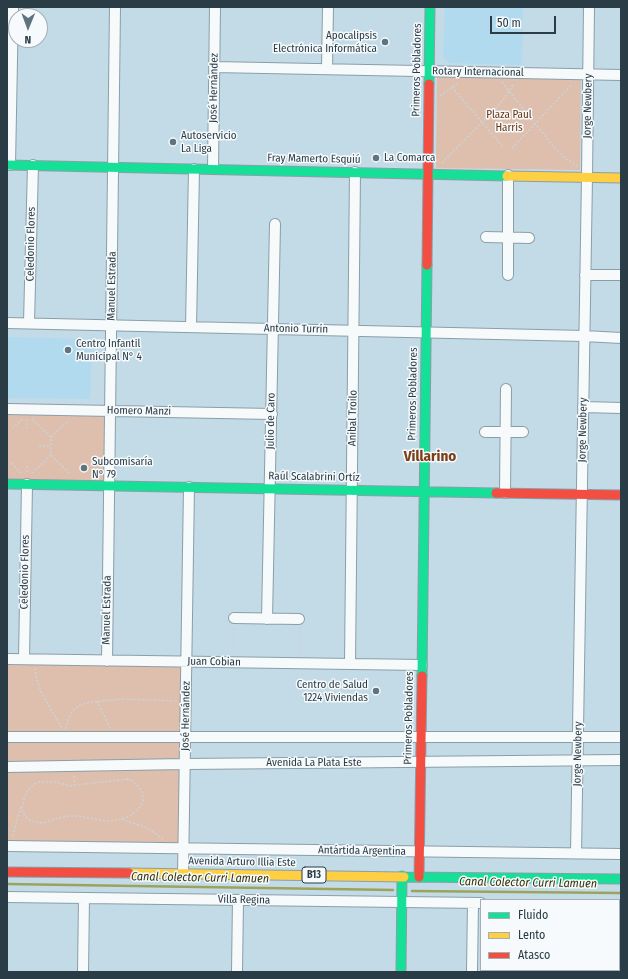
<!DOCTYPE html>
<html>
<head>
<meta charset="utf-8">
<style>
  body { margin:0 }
  #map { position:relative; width:628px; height:979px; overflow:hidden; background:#c2dbe7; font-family:"Fira Sans Condensed",sans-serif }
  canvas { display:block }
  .frame { position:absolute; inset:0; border:8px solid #2a3c45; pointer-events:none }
  .legend { position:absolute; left:480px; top:899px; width:140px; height:72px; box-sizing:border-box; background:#f6fafc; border:1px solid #a4aeb3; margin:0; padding:5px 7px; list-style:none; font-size:12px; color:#2a3c45 }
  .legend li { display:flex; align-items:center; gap:8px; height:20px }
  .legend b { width:20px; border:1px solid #a4aeb3 }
  .north { position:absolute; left:8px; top:8px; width:40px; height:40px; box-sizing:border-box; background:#f6fafc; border:1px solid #a4aeb3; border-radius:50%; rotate:181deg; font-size:11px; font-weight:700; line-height:16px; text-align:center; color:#2a3c45 }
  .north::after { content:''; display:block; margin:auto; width:14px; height:18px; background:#5f747e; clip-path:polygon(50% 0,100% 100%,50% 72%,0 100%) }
  .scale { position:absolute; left:490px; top:16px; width:66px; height:18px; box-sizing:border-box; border:2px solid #2a3c45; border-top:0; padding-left:5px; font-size:12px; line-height:14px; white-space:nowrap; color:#2a3c45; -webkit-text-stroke:3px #f6fafc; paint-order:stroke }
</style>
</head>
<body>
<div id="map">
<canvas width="628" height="979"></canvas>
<div class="frame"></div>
<ul class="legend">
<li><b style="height:5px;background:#16e098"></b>Fluido</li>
<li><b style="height:5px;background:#ffcf43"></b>Lento</li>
<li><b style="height:5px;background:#f24e42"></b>Atasco</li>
</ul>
<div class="north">N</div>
<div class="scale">50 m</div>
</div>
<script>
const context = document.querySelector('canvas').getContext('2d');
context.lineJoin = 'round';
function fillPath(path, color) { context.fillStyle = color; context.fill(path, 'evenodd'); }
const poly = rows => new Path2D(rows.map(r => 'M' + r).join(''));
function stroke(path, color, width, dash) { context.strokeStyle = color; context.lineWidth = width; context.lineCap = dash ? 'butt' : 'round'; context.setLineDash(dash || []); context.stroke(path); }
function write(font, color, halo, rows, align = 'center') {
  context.font = font + ' "Fira Sans Condensed",sans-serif'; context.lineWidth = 3; context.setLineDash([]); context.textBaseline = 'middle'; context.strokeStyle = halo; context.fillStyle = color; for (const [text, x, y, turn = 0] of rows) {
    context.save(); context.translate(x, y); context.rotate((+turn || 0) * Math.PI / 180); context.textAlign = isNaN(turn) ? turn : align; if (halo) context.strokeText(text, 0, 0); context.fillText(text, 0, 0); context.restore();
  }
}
const built = poly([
  [445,7,523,7,522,65,449,63,443,57],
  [7,337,92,339,90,399,7,398]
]);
const green = poly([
  [437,73,581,75,580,170,436,168],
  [7,409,110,411,109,486,7,484],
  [7,663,183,666,180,844,7,841]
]);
const stream = poly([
  [7,884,393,890],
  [412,891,621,893]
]);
const path = poly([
  [502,82,554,147,565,158,577,166],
  [452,87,504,148],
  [440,96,459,82],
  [512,148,535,124,572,84],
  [442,163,497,107,504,99,514,83],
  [32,419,51,437],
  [12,428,23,419],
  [27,429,27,419],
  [39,446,51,446],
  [51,455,69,473],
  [12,463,21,473],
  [27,472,27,463],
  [32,473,51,455,51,437,69,420],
  [300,627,300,653],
  [234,628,234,652],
  [35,668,36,676,41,692,62,728],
  [97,701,110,728],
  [66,729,68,720,71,713,75,709,80,705,90,702,122,699,177,701],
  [74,776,75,786],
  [127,779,132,781,139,787,143,794,143,799,142,805,137,810,130,816,122,819,113,821,106,821,78,816,68,816,58,818,44,823,31,821,26,817,23,813,22,806,26,793,30,788,35,784,40,782,56,782,70,786,127,779],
  [122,819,149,829,163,839],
  [13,836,18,816,22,806]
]);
const street = poly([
  [214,67,621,75],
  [327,69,328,7],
  [10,165,13,7],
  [213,169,215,7],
  [486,237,529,238],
  [508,275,508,175],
  [585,275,621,275],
  [7,323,584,336,621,338],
  [29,323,33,165],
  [191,327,194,169],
  [583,407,621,408],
  [7,409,272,414],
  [485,432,523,432],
  [505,493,506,389],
  [234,618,299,619],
  [267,619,275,224],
  [7,659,422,665],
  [24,659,27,484],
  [107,661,115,7],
  [350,664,355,172],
  [7,737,621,737],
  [7,767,185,764,621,760],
  [7,846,621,854],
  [576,853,587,177,589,7],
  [183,874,189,487],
  [7,897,481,903],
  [83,972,84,898],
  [237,972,238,900],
  [472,972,473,903],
  [543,972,543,970],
  [614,972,614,970]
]);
const fast = poly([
  [429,84,430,7],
  [7,165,507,176],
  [7,484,496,493],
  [422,676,427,265],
  [404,877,621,879],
  [401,972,402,876]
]);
const slow = poly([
  [507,176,621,178],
  [129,873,404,877]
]);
const jam = poly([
  [427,265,429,84],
  [496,493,621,495],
  [7,872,129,873],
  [419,877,422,676]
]);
const markers = [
  [385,42,4,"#5f747e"],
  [173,142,4,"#5f747e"],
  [376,158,4,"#5f747e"],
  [68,350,4,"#5f747e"],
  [84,468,4,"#5f747e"],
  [376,691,4,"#5f747e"]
];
const shields = [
  [314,875,24]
];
const shieldNames = [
  ["B13",314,875]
];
const poiNames = [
  ["Apocalipsis",377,36,"right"],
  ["Electrónica Informática",377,49,"right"],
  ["Autoservicio",181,136],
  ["La Liga",181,149],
  ["La Comarca",384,158],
  ["Centro Infantil",76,344],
  ["Municipal N° 4",76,357],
  ["Subcomisaría",92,462],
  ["N° 79",92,475],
  ["Centro de Salud",368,685,"right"],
  ["1224 Viviendas",368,698,"right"]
];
const streetNames = [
  ["Primeros Pobladores",417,70,-89],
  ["Rotary Internacional",478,72,1],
  ["José Hernández",214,88,-89],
  ["Jorge Newbery",588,106,-89],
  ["Fray Mamerto Esquiú",314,159,1],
  ["Celedonio Flores",31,244,-89],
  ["Manuel Estrada",112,286,-89],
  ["Antonio Turrín",296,329,1],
  ["Primeros Pobladores",413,394,-89],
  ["Homero Manzi",139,411,1],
  ["Anibal Troilo",353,418,-89],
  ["Julio de Caro",271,421,-89],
  ["Jorge Newbery",583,430,-89],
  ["Raúl Scalabrini Ortíz",314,477,1],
  ["Celedonio Flores",25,572,-89],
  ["Manuel Estrada",107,610,-89],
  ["Juan Cobian",214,662,1],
  ["José Hernández",186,716,-89],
  ["Primeros Pobladores",409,718,-89],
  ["Jorge Newbery",578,754,-89],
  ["Avenida La Plata Este",314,763],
  ["Antártida Argentina",362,851,1],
  ["Avenida Arturo Illia Este",242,862,1],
  ["Villa Regina",244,900,1]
];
const parkNames = [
  ["Plaza Paul",509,115],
  ["Harris",509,128]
];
const waterNames = [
  ["Canal Colector Curri Lamuen",200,878,1],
  ["Canal Colector Curri Lamuen",528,883,1]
];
const districtNames = [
  ["Villarino",430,457]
];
fillPath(built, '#b1daee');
fillPath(green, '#debfae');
stroke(stream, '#9da35b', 2.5);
stroke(street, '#8b9ea8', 12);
stroke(fast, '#8b9ea8', 11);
stroke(slow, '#8b9ea8', 11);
stroke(jam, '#8b9ea8', 11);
stroke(path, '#ccd3d7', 1.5, [2, 2]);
stroke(street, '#f6fafb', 10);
stroke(fast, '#16e098', 9);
stroke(slow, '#ffcf43', 9);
stroke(jam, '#f24e42', 9);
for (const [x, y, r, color] of markers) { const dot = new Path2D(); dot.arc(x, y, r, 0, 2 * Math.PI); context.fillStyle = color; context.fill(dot); stroke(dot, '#f6fafc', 1.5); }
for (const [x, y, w] of shields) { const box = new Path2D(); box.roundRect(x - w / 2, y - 8, w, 16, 3); context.fillStyle = '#f6fafc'; context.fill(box); stroke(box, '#2a3c45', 1); }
write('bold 10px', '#2a3c45', null, shieldNames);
write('11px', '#2a3c45', '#f6fafc', poiNames, 'left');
write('11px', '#2a3c45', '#f6fafc', streetNames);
write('11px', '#6d3512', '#f6fafc', parkNames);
write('italic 12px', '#36360a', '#f6fafc', waterNames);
write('bold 15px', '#7c3e17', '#f6fafc', districtNames);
</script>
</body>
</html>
